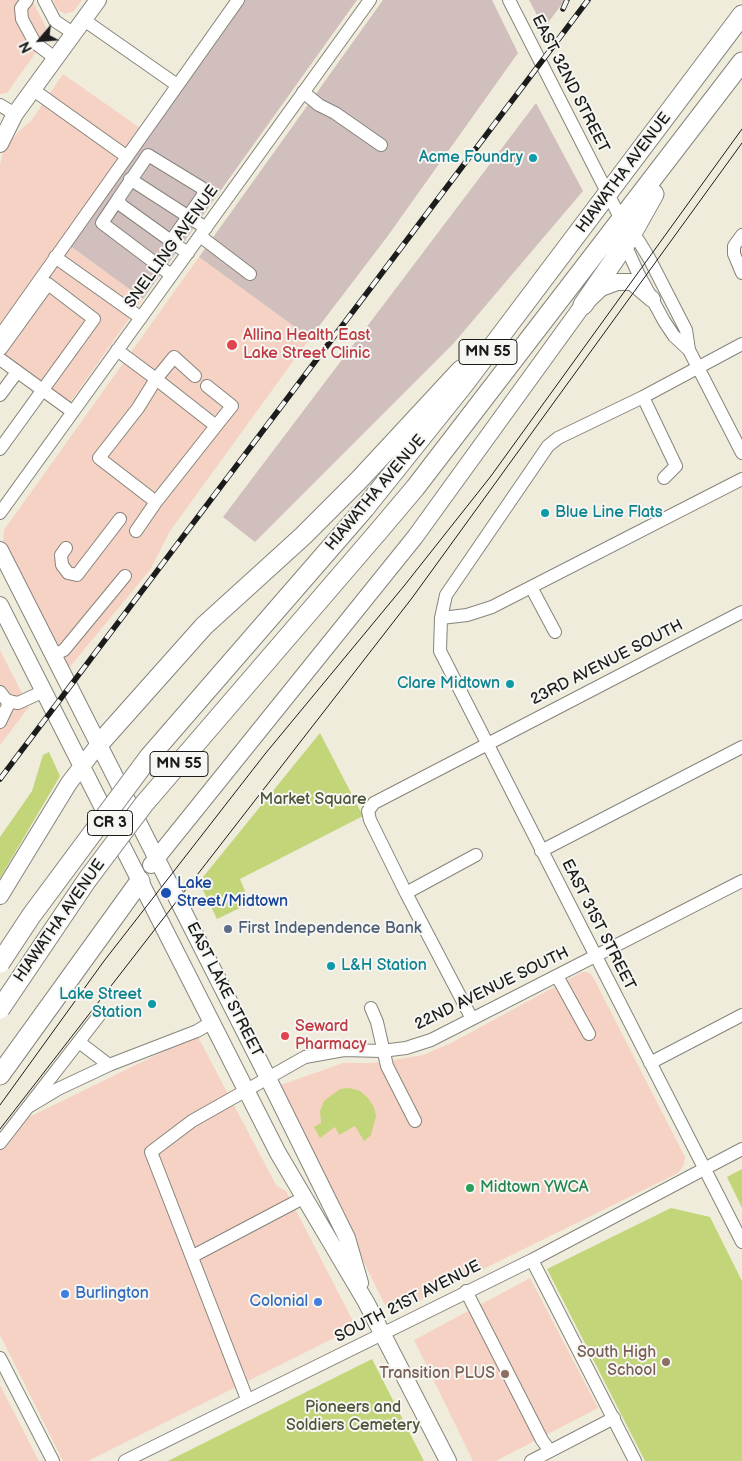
<!DOCTYPE html>
<html>
<head>
<meta charset="utf-8">
<style>
  body { margin:0 }
  #map { position:relative; width:742px; height:1461px; overflow:hidden; background:#f0ecdb; font-family:"Balsamiq Sans",sans-serif }
  canvas { display:block }
  .north { position:absolute; left:15px; top:15px; width:50px; height:50px; -webkit-text-stroke:4px #f6f6f2; paint-order:stroke; rotate:243deg; font-size:14px; font-weight:700; line-height:20px; text-align:center; color:#1c1c1c }
  .north::after { content:''; display:block; margin:auto; width:18px; height:22px; background:#1c1c1c; clip-path:polygon(50% 0,100% 100%,50% 72%,0 100%) }
</style>
</head>
<body>
<div id="map">
<canvas width="742" height="1461"></canvas>
<div class="north">N</div>
</div>
<script>
const context = document.querySelector('canvas').getContext('2d');
context.lineJoin = 'round';
function fillPath(path, color) { context.fillStyle = color; context.fill(path, 'evenodd'); }
const poly = rows => new Path2D(rows.map(r => 'M' + r).join(''));
function stroke(path, color, width, dash) { context.strokeStyle = color; context.lineWidth = width; context.lineCap = dash ? 'butt' : 'round'; context.setLineDash(dash || []); context.stroke(path); }
function write(font, color, halo, rows, align = 'center') {
  context.font = font + ' "Balsamiq Sans",sans-serif'; context.lineWidth = 4; context.setLineDash([]); context.textBaseline = 'middle'; context.strokeStyle = halo; context.fillStyle = color; for (const [text, x, y, turn = 0] of rows) {
    context.save(); context.translate(x, y); context.rotate((+turn || 0) * Math.PI / 180); context.textAlign = isNaN(turn) ? turn : align; if (halo) context.strokeText(text, 0, 0); context.fillText(text, 0, 0); context.restore();
  }
}
const built = poly([
  [0,0,32,0,46,27,47,37,7,93,0,94],
  [53,0,82,0,74,11,65,14,58,10],
  [63,74,146,132,69,245,143,299,69,404,0,354,0,165,3,151,19,131,31,121],
  [199,257,310,338,170,531,150,570,68,669,3,542,4,530],
  [0,650,29,707,0,745],
  [582,972,587,972,592,975,685,1157,684,1165,678,1173,398,1311,392,1311,386,1307,281,1094,279,1089,281,1085,343,1063,374,1063,423,1055,451,1043],
  [197,1035,276,1185,286,1191,356,1327,88,1461,63,1461,0,1335,0,1149,19,1122],
  [530,1278,598,1408,496,1461,473,1461,414,1340],
  [0,1385,39,1461,0,1461]
]);
const industrial = poly([
  [240,0,357,0,143,299,69,245],
  [383,0,492,0,518,53,387,237,310,338,199,257],
  [529,0,565,0,544,28],
  [536,103,583,191,453,344,255,542,223,517]
]);
const green = poly([
  [320,733,363,816,240,879,250,903,217,919,199,882],
  [49,752,60,776,0,878,0,837,32,791,43,755],
  [350,1088,360,1091,368,1098,374,1107,376,1116,371,1135,364,1141,355,1126,339,1135,335,1127,320,1138,314,1127,321,1123,320,1111,324,1101,340,1089],
  [742,1169,742,1208,727,1177],
  [671,1208,710,1217,742,1281,742,1461,645,1461,547,1269],
  [372,1359,424,1461,168,1461]
]);
const minor = poly([
  [27,0,21,8,22,19,35,43,55,58],
  [44,0,55,21,73,33],
  [509,0,630,237,627,249,638,273,664,321,674,336,689,350],
  [84,20,177,85],
  [32,89,126,156],
  [303,92,319,105,335,113,381,145],
  [0,105,15,114],
  [130,179,206,228],
  [118,199,102,223,171,275],
  [742,235,734,246,734,254,742,273],
  [200,236,250,274],
  [630,237,638,240,649,258,686,330,689,350,742,453],
  [171,241,204,194,202,188,148,155,118,199,121,205,171,241,176,245,188,253],
  [55,257,141,318],
  [0,336,238,0],
  [742,344,643,397,558,438,548,446,446,595,441,618,440,651,742,1242],
  [117,350,156,379,138,408,99,458,156,502,136,531],
  [0,359,73,412],
  [207,386,232,406,216,426],
  [0,395,17,372],
  [643,397,676,466,664,478],
  [0,449,94,319,48,284,1,349],
  [156,502,216,426,156,379,174,357,195,376],
  [0,513,370,0],
  [66,548,61,555,62,565,68,573,77,575,120,519],
  [531,587,555,632],
  [441,618,467,615,492,607,742,479],
  [54,655,64,650,125,576],
  [0,692,7,701,18,703,44,691],
  [0,722,10,701],
  [541,851,742,747],
  [406,893,370,820,368,811,374,803,742,612],
  [557,976,589,1034],
  [371,1008,377,1022,387,1066,415,1121],
  [472,1019,406,893,476,855],
  [79,1042,109,1065],
  [650,1063,742,1015],
  [28,1107,58,1089,109,1065,197,1031,212,1022],
  [0,1143,101,1013],
  [193,1256,305,1197],
  [532,1260,635,1461],
  [466,1291,542,1440,550,1451],
  [0,1358,53,1461],
  [247,1399,151,1152,192,1121,305,1057,344,1050,382,1051,406,1048,431,1040,742,881],
  [125,1461,532,1260,742,1149],
  [531,1461,614,1418]
]);
const major = poly([
  [0,144,15,114,98,0],
  [0,550,261,1064,347,1238,360,1283],
  [0,605,278,1153,366,1302,448,1461],
  [151,865,415,537,583,305,601,288,617,282,632,282,652,299],
  [0,896,69,783,99,744]
]);
const highway = poly([
  [583,305,630,237,654,194],
  [365,508,465,383,742,15],
  [377,533,415,488,742,62],
  [99,744,204,626,303,536,359,480,461,370],
  [0,1075,140,881]
]);
const tram = poly([
  [0,1105,104,961,265,754,404,586,491,476,742,129],
  [0,1129,412,598,742,143]
]);
const rail = poly([
  [563,9,567,0],
  [0,779,588,0]
]);
const highwayBridge = poly([
  [0,963,31,916,149,757,365,508],
  [0,1009,87,880,144,804,377,533]
]);
const markers = [
  [533,158,5,"#0f9aa8"],
  [232,345,6,"#e0444e"],
  [545,513,5,"#0f9aa8"],
  [510,684,5,"#0f9aa8"],
  [166,893,6,"#1a4fb4"],
  [228,929,5,"#5c6f8a"],
  [331,966,5,"#0f9aa8"],
  [152,1004,5,"#0f9aa8"],
  [285,1036,5,"#e0444e"],
  [470,1188,5,"#2e9e5b"],
  [65,1294,5,"#3f7fe0"],
  [318,1302,5,"#3f7fe0"],
  [666,1362,5,"#8d6e63"],
  [505,1374,5,"#8d6e63"]
];
const shields = [
  [488,352,58],
  [179,764,58],
  [110,823,45]
];
const shieldNames = [
  ["MN 55",488,352],
  ["MN 55",179,764],
  ["CR 3",110,823]
];
const streetNames = [
  ["EAST 32ND STREET",570,84,63],
  ["HIAWATHA AVENUE",624,173,-53],
  ["SNELLING AVENUE",172,247,-54],
  ["HIAWATHA AVENUE",376,493,-50],
  ["23RD AVENUE SOUTH",607,663,-27],
  ["HIAWATHA AVENUE",60,921,-55],
  ["EAST 31ST STREET",598,925,63],
  ["22ND AVENUE SOUTH",492,989,-26],
  ["EAST LAKE STREET",224,990,63],
  ["SOUTH 21ST AVENUE",408,1302,-27]
];
const cultureNames = [
  ["Acme Foundry",523,158],
  ["Blue Line Flats",555,513,"left"],
  ["Clare Midtown",500,684],
  ["L&H Station",341,966,"left"],
  ["Lake Street",142,995],
  ["Station",142,1013]
];
const healthNames = [
  ["Allina Health East",243,336],
  ["Lake Street Clinic",243,354],
  ["Seward",295,1027],
  ["Pharmacy",295,1045]
];
const parkNames = [
  ["Market Square",313,800],
  ["Pioneers and",353,1408],
  ["Soldiers Cemetery",353,1426]
];
const transitNames = [
  ["Lake",177,884],
  ["Street/Midtown",177,902]
];
const serviceNames = [
  ["First Independence Bank",238,929]
];
const leisureNames = [
  ["Midtown YWCA",480,1188]
];
const shopNames = [
  ["Burlington",75,1294],
  ["Colonial",308,1302,"right"]
];
const educationNames = [
  ["South High",656,1353],
  ["School",656,1371],
  ["Transition PLUS",495,1374]
];
fillPath(built, '#f6d2c4');
fillPath(industrial, '#d1bfbe');
fillPath(green, '#c2d578');
stroke(minor, '#86847c', 14);
stroke(major, '#86847c', 18);
stroke(highway, '#86847c', 21);
stroke(minor, '#fff', 12);
stroke(major, '#fff', 16);
stroke(highway, '#fff', 19);
stroke(tram, '#1c1c1c', 1);
stroke(rail, '#1c1c1c', 5.5);
stroke(rail, '#f6f6f2', 4, [11]);
stroke(highwayBridge, '#86847c', 21, []);
stroke(highwayBridge, '#fff', 19);
for (const [x, y, r, color] of markers) { const dot = new Path2D(); dot.arc(x, y, r, 0, 2 * Math.PI); context.fillStyle = color; context.fill(dot); stroke(dot, '#f6f6f2', 2); }
for (const [x, y, w] of shields) { const box = new Path2D(); box.roundRect(x - w / 2, y - 12.5, w, 25, 4); context.fillStyle = '#f6f6f2'; context.fill(box); stroke(box, '#1c1c1c', 1); }
write('bold 15px', '#1c1c1c', null, shieldNames);
write('16px', '#1c1c1c', '#f6f6f2', streetNames);
write('16px', '#0d838f', '#f6f6f2', cultureNames, 'right');
write('16px', '#be3a42', '#f6f6f2', healthNames, 'left');
write('16px', '#4e5438', '#f6f6f2', parkNames);
write('16px', '#164399', '#f6f6f2', transitNames, 'left');
write('16px', '#4e5e75', '#f6f6f2', serviceNames, 'left');
write('16px', '#27864d', '#f6f6f2', leisureNames, 'left');
write('16px', '#366cbe', '#f6f6f2', shopNames, 'left');
write('16px', '#785e54', '#f6f6f2', educationNames, 'right');
</script>
</body>
</html>
